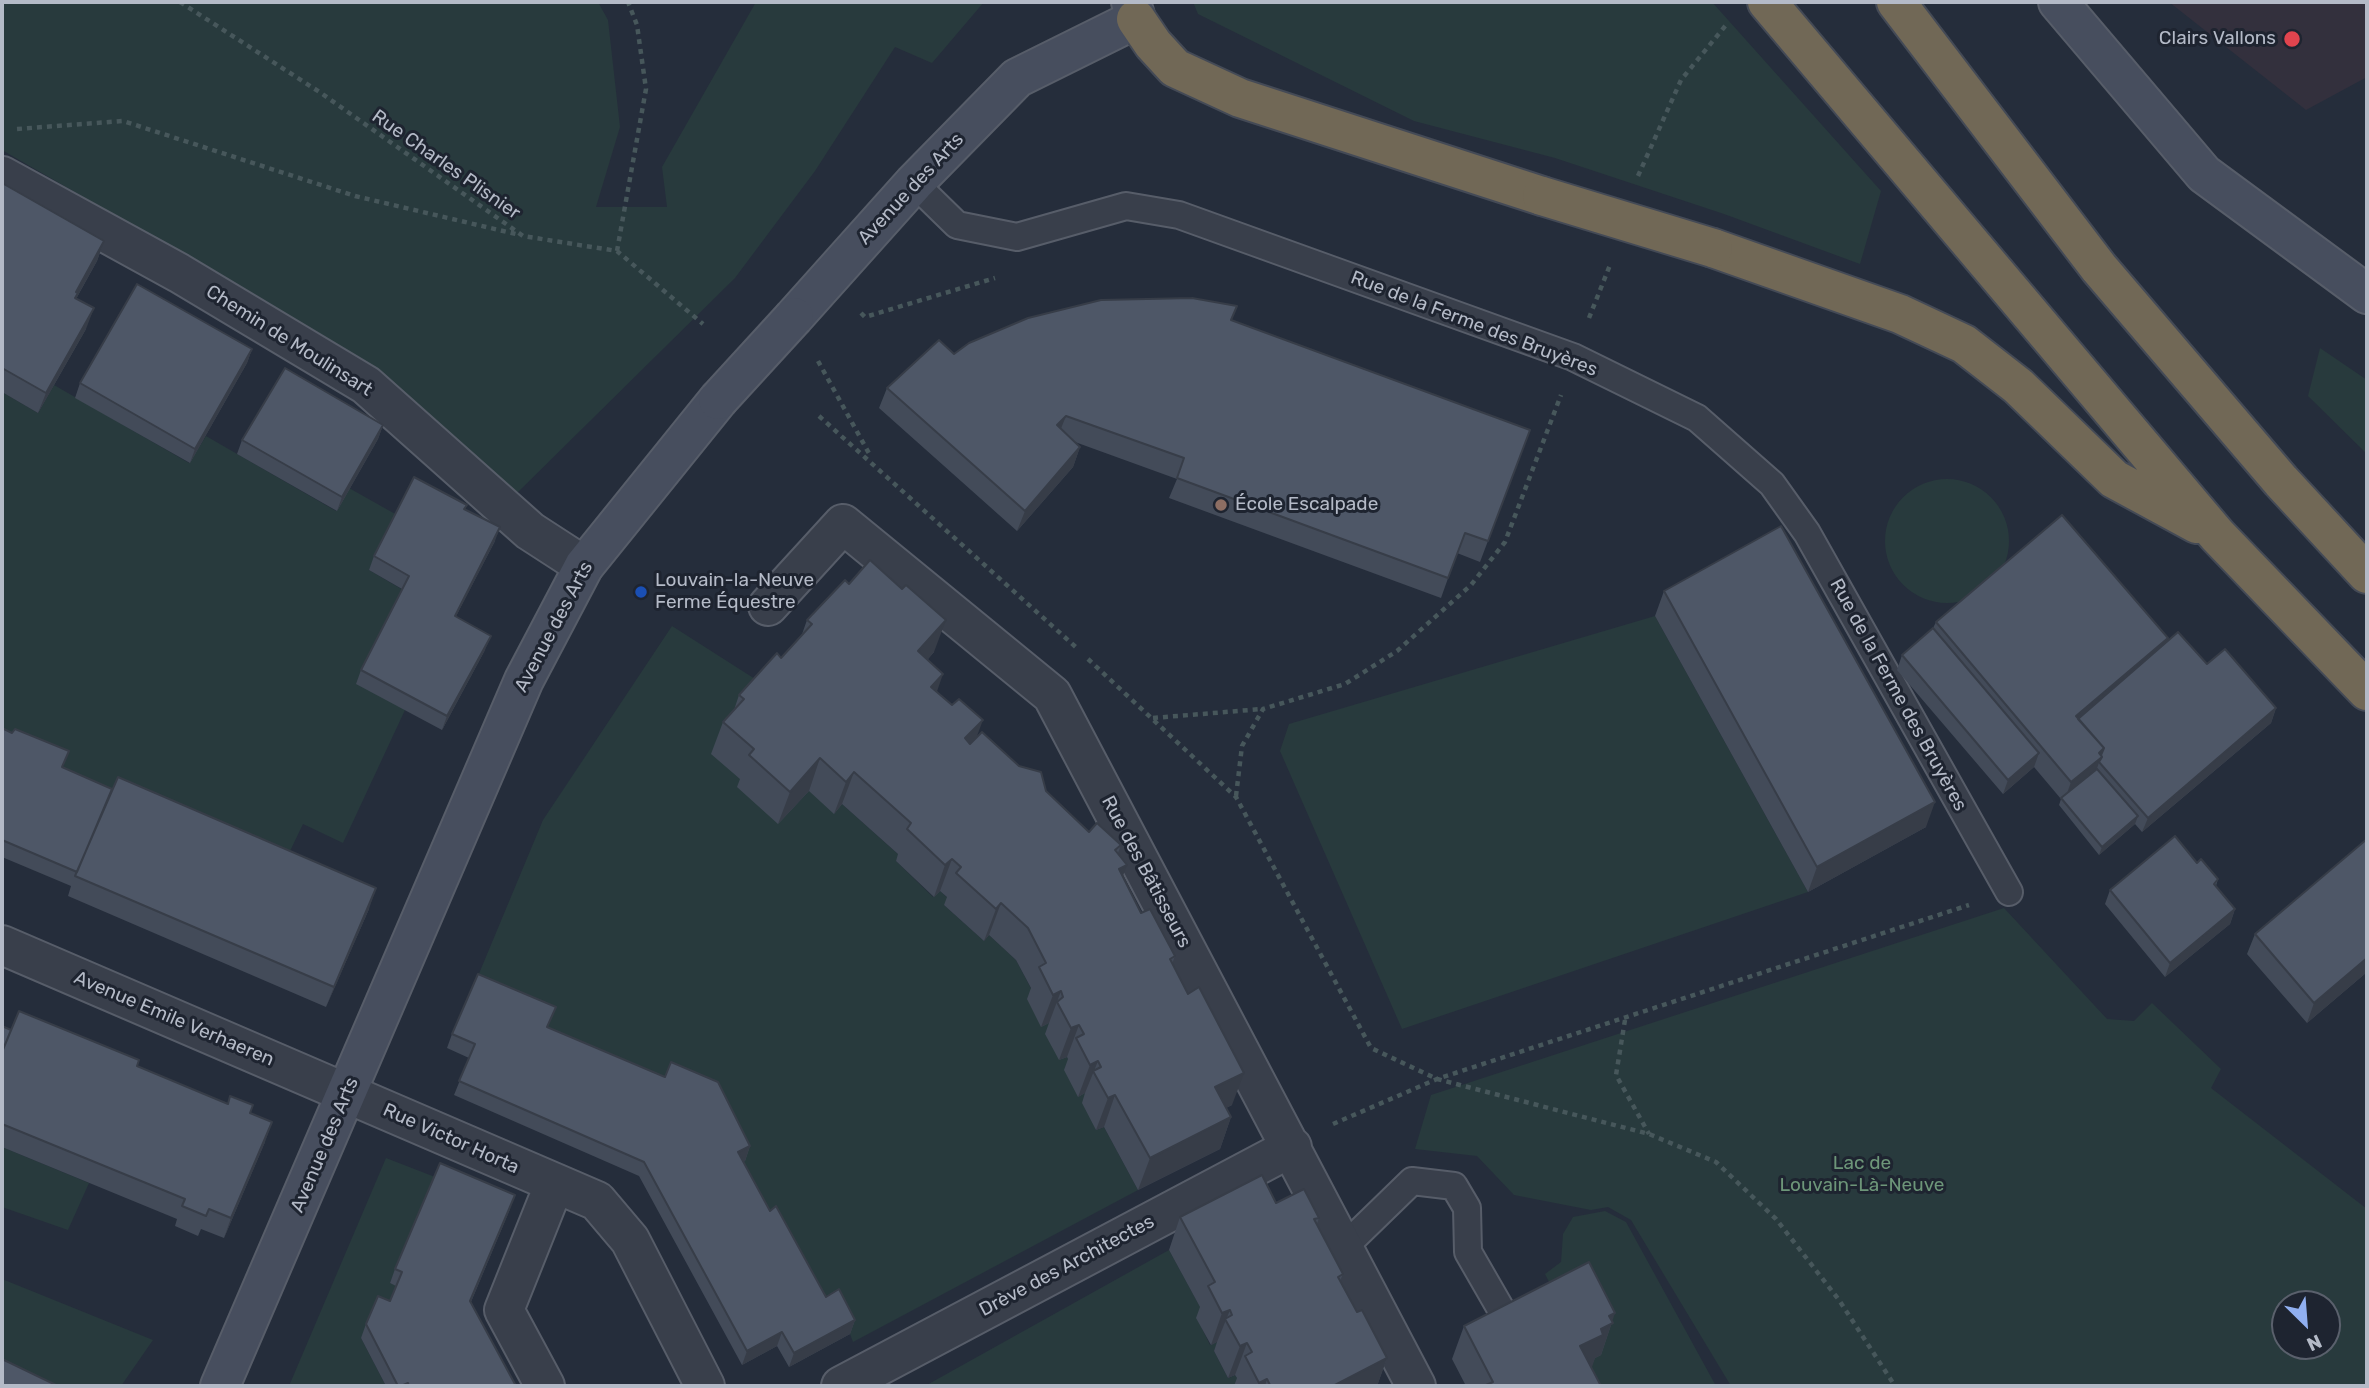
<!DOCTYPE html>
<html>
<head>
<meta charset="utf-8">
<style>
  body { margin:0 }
  #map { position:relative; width:2369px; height:1388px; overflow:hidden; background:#252d3b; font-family:Rubik,sans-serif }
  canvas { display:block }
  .frame { position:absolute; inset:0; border:4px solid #b4bac7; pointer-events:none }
  .north { position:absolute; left:2271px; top:1290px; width:70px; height:70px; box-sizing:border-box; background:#1e2430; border:2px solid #5a606c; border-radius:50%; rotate:155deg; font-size:19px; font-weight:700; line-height:28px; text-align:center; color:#b4bac7 }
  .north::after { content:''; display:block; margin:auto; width:24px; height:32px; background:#90aff0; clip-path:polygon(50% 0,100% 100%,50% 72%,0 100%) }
</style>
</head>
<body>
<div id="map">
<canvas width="2369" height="1388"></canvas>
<div class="frame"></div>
<div class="north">N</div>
</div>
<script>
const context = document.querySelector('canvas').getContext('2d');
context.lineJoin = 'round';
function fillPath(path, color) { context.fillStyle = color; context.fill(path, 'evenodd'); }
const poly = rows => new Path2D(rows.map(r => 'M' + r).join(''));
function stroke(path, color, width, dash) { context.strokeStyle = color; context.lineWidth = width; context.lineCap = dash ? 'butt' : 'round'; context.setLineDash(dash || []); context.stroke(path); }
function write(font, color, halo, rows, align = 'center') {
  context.font = font + ' Rubik,sans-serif'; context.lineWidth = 6; context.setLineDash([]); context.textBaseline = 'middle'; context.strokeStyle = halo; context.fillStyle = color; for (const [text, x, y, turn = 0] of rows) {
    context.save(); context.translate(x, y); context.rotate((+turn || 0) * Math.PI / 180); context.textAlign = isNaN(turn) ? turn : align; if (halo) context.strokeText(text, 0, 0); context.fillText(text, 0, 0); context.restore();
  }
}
const medical = poly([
  [2169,2,2367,2,2367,77,2306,110]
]);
const green = poly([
  [2,2,598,2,608,20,620,127,596,207,667,207,662,167,756,2,984,2,932,63,895,47,815,171,735,278,513,497,374,371,317,332,2,150],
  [1193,2,1712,2,1881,191,1860,264,1724,214,1555,158,1414,121,1198,14],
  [2320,348,2367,380,2367,454,2308,396],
  [54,385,189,463,206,436,336,511,349,488,397,515,369,570,403,590,405,710,343,843,303,824,280,872,57,782,64,765,2,745,2,392,38,413],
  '1885 541a62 62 0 1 1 124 0a62 62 0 1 1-124 0Z',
  [1655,616,1808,892,1402,1029,1280,751,1289,724],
  [672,626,766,686,742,782,778,823,809,791,842,804,899,855,896,861,933,897,940,891,949,899,944,905,984,941,989,935,1016,960,1035,996,1041,1026,1049,1023,1086,1093,1096,1130,1104,1127,1138,1190,853,1342,850,1334,820,1311,733,1166,745,1160,660,1091,473,988,543,820],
  [2004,908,2107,1019,2134,1021,2152,1003,2221,1069,2211,1088,2367,1209,2367,1386,1731,1386,1631,1220,1608,1207,1591,1210,1514,1195,1477,1156,1415,1149,1431,1095],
  [2285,1304,2327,1304,2327,1346,2285,1346],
  [2,1147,89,1183,68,1230,2,1207],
  [386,1158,435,1177,390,1283,397,1286,385,1316,361,1338,386,1386,289,1386],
  [1605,1211,1626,1222,1716,1386,1573,1386,1560,1303,1545,1274,1561,1262,1563,1234,1573,1217],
  [1169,1250,1204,1314,1197,1318,1210,1345,1218,1342,1214,1351,1228,1378,1235,1375,1241,1384,1237,1386,925,1386],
  [2,1279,153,1340,121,1386,23,1386,2,1376]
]);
const path = poly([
  [180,2,321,93,523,236,617,251,703,324],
  [17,129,123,121,355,196,520,235],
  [1638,176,1681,80,1726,25],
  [617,251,646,89,637,25,628,2],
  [861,313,865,317,995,278],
  [1589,318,1610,265],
  [818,361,871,457],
  [819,416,1079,650],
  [1088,659,1236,797,1371,1048,1437,1079,1649,1134,1716,1162,1776,1219,1839,1300,1895,1386],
  [1153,718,1262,709],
  [1236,796,1242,746,1263,709,1345,684,1397,651,1471,585,1505,542,1561,395],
  [1625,1020,1616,1075,1649,1134],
  [1333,1124,1437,1079,1969,905]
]);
const lane = poly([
  [914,183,957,225,1017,237,1126,206,1179,215,1573,357,1697,418,1772,484,1807,533,2009,892],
  [1342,1249,1412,1181,1454,1186,1467,1208,1468,1252,1506,1318]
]);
const street = poly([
  [2,176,179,273,366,385,530,531,584,566],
  [768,606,843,524,1052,695,1416,1386],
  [2,945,597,1201,630,1240,705,1386],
  [545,1386,504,1310,554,1185],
  [841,1386,1292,1147]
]);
const secondary = poly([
  [2058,2,2204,174,2367,294],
  [794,317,914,183,1017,78,1136,19,1131,2],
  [220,1386,524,680,584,566,718,400]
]);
const highway = poly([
  [1767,2,2217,535,2367,691],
  [1896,2,2099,268,2281,481,2367,574],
  [1136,19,1153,44,1175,68,1240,98,1542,196],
  [1713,248,1900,314,1964,344,2018,386,2114,479,2197,524]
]);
const secondaryBridge = poly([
  [718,400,794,317]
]);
const highwayBridge = poly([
  [1542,196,1713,248]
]);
const wall = poly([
  [2,183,104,241,97,261,76,299,86,329,38,413,2,392],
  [1232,321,1530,430,1480,562,1457,553,1441,598,1169,498,1177,479,1075,442,1080,447,1073,467,1017,531,879,408,887,388,954,354],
  [252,349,247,363,190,463,75,398,80,383],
  [383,425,378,439,337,511,237,454,242,440],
  [467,505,465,509,495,541,456,616,485,650,442,730,356,684,361,670,402,589,369,570,374,556],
  [849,584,934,652,928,659,937,692,976,738,1046,791,1089,832,1121,845,1118,853,1123,876,1141,913,1175,956,1172,964,1232,1105,1226,1108,1231,1117,1220,1149,1138,1190,1104,1127,1096,1130,1082,1103,1085,1093,1078,1097,1064,1070,1068,1059,1067,1057,1059,1060,1045,1034,1049,1023,1041,1027,1027,999,1031,988,1016,960,989,935,984,941,944,905,947,897,940,891,934,897,896,861,898,854,842,804,834,814,809,791,778,824,737,787,740,779,711,754,723,722,734,710,739,695,781,658,801,637,807,620],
  [1664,591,1926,827,1808,892,1655,616],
  [1936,622,2167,642,2207,664,2276,708,2271,723,2142,832,2135,824,2099,855,2059,805,2061,799,2034,767,2003,794,1897,670,1902,655,1933,628],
  [2,728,63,768,369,909,326,1007,68,896,71,886,2,857],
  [2197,863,2218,879,2216,886,2235,909,2230,924,2165,977,2105,904,2110,890],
  [2255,934,2367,972,2307,1023,2247,954],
  [2,1026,11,1030,137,1066,250,1113,265,1142,224,1238,201,1229,198,1236,175,1226,177,1219,2,1147],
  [548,1027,750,1146,745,1161,743,1162,770,1211,826,1297,855,1320,850,1334,789,1367,777,1346,742,1365,639,1176,454,1095,469,1058,447,1048,452,1034],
  [1276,1203,1319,1218,1317,1224,1343,1274,1340,1281,1357,1312,1387,1358,1377,1386,1234,1386,1237,1378,1235,1375,1228,1378,1214,1351,1217,1342,1211,1345,1196,1318,1200,1307,1169,1250,1180,1217],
  [510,1209,471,1302,516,1386,386,1386,361,1338,366,1324,390,1301,396,1286,390,1283,395,1269],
  [1612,1322,1601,1355,1595,1358,1591,1367,1601,1386,1466,1386,1452,1359,1464,1326]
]);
const shadedWall = poly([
  [104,241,97,261,78,295,71,314,76,292],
  [94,308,86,329,38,413,46,393],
  [252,349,247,363,190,463,195,449],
  [1066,416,1058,436,1057,425],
  [383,425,378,439,337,511,342,497],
  [1080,447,1073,467,1017,531,1025,511],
  [500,527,495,541,449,630,455,616],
  [946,620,934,652,907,683,918,651],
  [491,636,485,650,442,730,447,716],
  [2168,638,2161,659,2079,728,2076,716],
  [943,674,932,706,931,687],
  [2276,708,2271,723,2142,832,2148,818],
  [983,720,971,752,965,738],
  [2104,748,2094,777,2064,802,2071,782],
  [2039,753,2034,767,2003,794,2008,780],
  [820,758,809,791,778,824,790,792],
  [854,772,842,804,834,814,846,782],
  [1935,802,1926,827,1808,892,1817,867],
  [2138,816,2135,824,2099,855,2102,847],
  [952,859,940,891,934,897,945,865],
  [1127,865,1115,897,1119,869],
  [376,888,369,909,326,1007,334,987],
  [1001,903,989,935,984,941,996,909],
  [2235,909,2230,924,2165,977,2170,963],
  [2367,958,2367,972,2307,1023,2314,1003],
  [1061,991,1049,1023,1041,1027,1053,995],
  [1079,1025,1067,1057,1059,1060,1071,1028],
  [1098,1061,1085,1093,1078,1097,1090,1065],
  [1244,1073,1232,1105,1203,1119,1215,1087],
  [1115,1095,1104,1127,1096,1130,1108,1098],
  [1231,1117,1220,1149,1138,1190,1150,1158],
  [272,1122,265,1142,224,1238,231,1218],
  [750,1146,745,1161,733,1166,738,1152],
  [515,1195,510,1209,465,1315,470,1301],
  [1230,1310,1217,1342,1211,1345,1222,1313],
  [1615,1313,1601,1355,1595,1358,1592,1367,1568,1378,1580,1346,1601,1329,1609,1316],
  [855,1320,850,1334,789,1367,794,1353],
  [782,1332,777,1346,742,1365,747,1351],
  [1247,1343,1235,1375,1228,1378,1240,1346],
  [1387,1358,1377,1386,1333,1386],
  [1267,1379,1265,1386,1258,1386,1259,1383]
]);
const building = poly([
  [2,183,104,241,76,292,78,293,75,298,94,308,46,393,2,368,2,183],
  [137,284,252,349,195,449,80,383,137,284],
  [1192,298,1237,306,1231,320,1530,430,1488,541,1465,533,1448,578,1177,478,1184,458,1066,416,1057,425,1080,447,1025,511,887,388,939,340,954,354,969,343,1028,318,1101,300,1192,298],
  [285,368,383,425,342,497,242,440,285,368],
  [414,477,467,505,464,509,500,527,455,616,491,636,447,716,361,670,409,576,374,556,414,477],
  [2062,515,2168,638,2076,716,2104,748,2099,753,2102,757,2071,782,1936,622,2062,515],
  [1781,526,1935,802,1817,867,1664,591,1781,526],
  [870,560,902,589,906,585,946,620,918,651,943,674,931,687,952,705,959,699,983,720,965,738,970,744,982,732,1019,766,1041,772,1046,791,1089,832,1097,823,1121,845,1115,850,1127,865,1119,869,1141,913,1150,909,1175,956,1170,959,1188,994,1199,987,1244,1073,1215,1087,1231,1117,1150,1158,1115,1095,1108,1098,1093,1071,1101,1067,1098,1061,1090,1065,1076,1038,1084,1034,1079,1025,1071,1028,1057,1002,1063,997,1061,991,1053,995,1039,967,1046,963,1028,928,1001,903,996,909,956,873,961,867,952,859,945,865,907,829,911,823,854,772,846,782,820,758,790,792,749,755,754,749,723,722,744,699,739,695,777,653,781,658,812,624,807,620,845,580,849,584,870,560],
  [1933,628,2039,753,2008,780,1902,655,1933,628],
  [2178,632,2207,664,2225,649,2276,708,2148,818,2099,762,2102,757,2101,755,2104,748,2078,719,2178,632],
  [2,728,12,733,15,729,69,751,62,767,112,789,77,872,2,840,2,728],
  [2097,769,2138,816,2102,847,2061,798,2097,769],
  [118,777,376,888,334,987,75,876,118,777],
  [2175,836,2197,863,2201,859,2218,879,2214,884,2235,909,2170,963,2110,890,2175,836],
  [2367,839,2367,958,2314,1003,2255,934,2367,839],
  [478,974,556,1007,547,1027,665,1077,671,1062,718,1082,750,1146,738,1152,770,1211,776,1206,826,1297,839,1289,855,1320,794,1353,782,1332,747,1351,644,1162,459,1081,475,1044,452,1034,478,974],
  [19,1011,139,1060,137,1066,228,1104,230,1096,253,1105,250,1113,272,1122,231,1218,209,1209,206,1216,182,1206,185,1199,2,1124,2,1052,19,1011],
  [2,1026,11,1030,2,1052,2,1026],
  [440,1163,515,1195,470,1301,516,1386,409,1386,408,1383,401,1386,398,1386,366,1324,378,1296,390,1301,402,1272,395,1269,440,1163],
  [1262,1175,1276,1203,1304,1189,1319,1218,1314,1219,1343,1274,1338,1277,1357,1312,1362,1310,1387,1358,1333,1386,1267,1386,1270,1385,1267,1379,1259,1383,1245,1356,1252,1352,1247,1343,1240,1346,1225,1319,1232,1315,1230,1310,1222,1313,1208,1286,1215,1282,1180,1217,1262,1175],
  [1589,1262,1615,1313,1609,1316,1613,1323,1601,1329,1603,1335,1580,1346,1601,1386,1486,1386,1486,1385,1493,1382,1464,1326,1589,1262],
  [2,1359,58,1386,2,1386,2,1359]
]);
const markers = [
  [2292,39,9,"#e0444e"],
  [1221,505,7,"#8d6e63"],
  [641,592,7,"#1a4fb4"]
];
const poiNames = [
  ["Clairs Vallons",2276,39,"right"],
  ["École Escalpade",1235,505],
  ["Louvain-la-Neuve",655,581],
  ["Ferme Équestre",655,603]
];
const streetNames = [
  ["Rue Charles Plisnier",446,165,35],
  ["Avenue des Arts",911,189,-47],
  ["Rue de la Ferme des Bruyères",1474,324,21],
  ["Chemin de Moulinsart",289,341,32],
  ["Avenue des Arts",554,627,-62],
  ["Rue de la Ferme des Bruyères",1898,695,61],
  ["Rue des Bâtisseurs",1146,872,62],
  ["Avenue Emile Verhaeren",174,1019,23],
  ["Rue Victor Horta",451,1139,24],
  ["Avenue des Arts",325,1145,-67],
  ["Drève des Architectes",1067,1266,-28]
];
const parkNames = [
  ["Lac de",1862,1164],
  ["Louvain-Là-Neuve",1862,1186]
];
fillPath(medical, '#33303d');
fillPath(green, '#283a3d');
stroke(lane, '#575d69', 30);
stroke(street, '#575d69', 42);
stroke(secondary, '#575d69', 42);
stroke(highway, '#444a56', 42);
stroke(path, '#47575b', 4.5, [5, 5]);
stroke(lane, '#393f4b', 26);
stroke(street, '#393f4b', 38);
stroke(secondary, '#474e5e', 38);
stroke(highway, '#716856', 38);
stroke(secondaryBridge, '#575d69', 42, []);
stroke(highwayBridge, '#444a56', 42, []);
stroke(secondaryBridge, '#474e5e', 38);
stroke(highwayBridge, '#716856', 38);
fillPath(wall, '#434b59');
fillPath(shadedWall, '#373d48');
fillPath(building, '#4e5767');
stroke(building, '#373d48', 2);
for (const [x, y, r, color] of markers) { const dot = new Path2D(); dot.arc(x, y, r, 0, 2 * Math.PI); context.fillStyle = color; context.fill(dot); stroke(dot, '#1e2430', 2.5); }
write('19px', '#b4bac7', '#1e2430', poiNames, 'left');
write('19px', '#b4bac7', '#1e2430', streetNames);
write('19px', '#6d9679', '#1e2430', parkNames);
</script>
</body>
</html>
